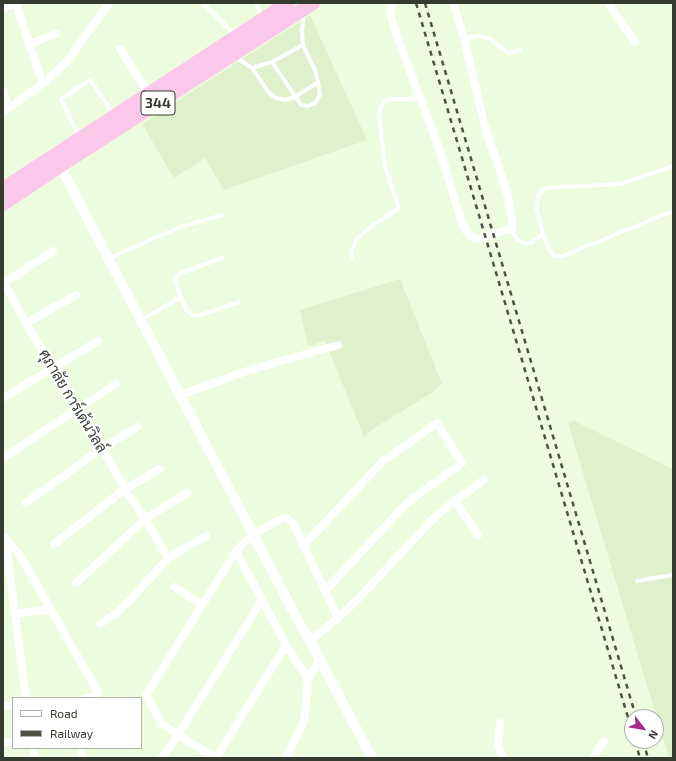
<!DOCTYPE html>
<html>
<head>
<meta charset="utf-8">
<style>
  body { margin:0 }
  #map { position:relative; width:676px; height:761px; overflow:hidden; background:#edfbde; font-family:"Exo 2",sans-serif }
  canvas { display:block }
  .frame { position:absolute; inset:0; border:4px solid #363b30; pointer-events:none }
  .legend { position:absolute; left:12px; top:697px; width:130px; height:52px; box-sizing:border-box; background:#fff; border:1px solid #afb1ac; margin:0; padding:5px 7px; list-style:none; font-size:12px; color:#363b30 }
  .legend li { display:flex; align-items:center; gap:8px; height:20px }
  .legend b { width:20px; border:1px solid #afb1ac }
  .north { position:absolute; left:624px; top:709px; width:40px; height:40px; box-sizing:border-box; background:#fff; border:1px solid #afb1ac; border-radius:50%; rotate:121deg; font-size:11px; font-weight:700; line-height:16px; text-align:center; color:#363b30 }
  .north::after { content:''; display:block; margin:auto; width:14px; height:18px; background:#a32d87; clip-path:polygon(50% 0,100% 100%,50% 72%,0 100%) }
</style>
</head>
<body>
<div id="map">
<canvas width="676" height="761"></canvas>
<div class="frame"></div>
<ul class="legend">
<li><b style="height:5px;background:#fff"></b>Road</li>
<li><b style="height:5px;background:#4c5245"></b>Railway</li>
</ul>
<div class="north">N</div>
</div>
<script>
const context = document.querySelector('canvas').getContext('2d');
context.lineJoin = 'round';
function fillPath(path, color) { context.fillStyle = color; context.fill(path, 'evenodd'); }
const poly = rows => new Path2D(rows.map(r => 'M' + r).join(''));
function stroke(path, color, width, dash) { context.strokeStyle = color; context.lineWidth = width; context.lineCap = dash ? 'butt' : 'round'; context.setLineDash(dash || []); context.stroke(path); }
function write(font, color, halo, rows, align = 'center') {
  context.font = font + ' "Exo 2",Sarabun,sans-serif'; context.lineWidth = 4; context.setLineDash([]); context.textBaseline = 'middle'; context.strokeStyle = halo; context.fillStyle = color; for (const [text, x, y, turn = 0] of rows) {
    context.save(); context.translate(x, y); context.rotate((+turn || 0) * Math.PI / 180); context.textAlign = isNaN(turn) ? turn : align; if (halo) context.strokeText(text, 0, 0); context.fillText(text, 0, 0); context.restore();
  }
}
const built = poly([
  [310,15,367,140,224,190,205,158,174,178,142,124],
  [400,279,442,384,433,392,376,427,364,437,325,341,308,346,300,310],
  [574,421,673,469,673,758,669,758,568,423]
]);
const service = poly([
  [203,3,235,35],
  [256,3,262,17],
  [464,38,479,36,489,38,508,53,520,50],
  [234,57,243,62,252,68,269,93,276,98,285,100,295,97,318,82],
  [272,62,301,105,308,106,315,103,320,95,318,82,315,70,303,45,302,32,304,13],
  [252,68,272,62,303,45],
  [79,136,61,99,90,80,114,114],
  [512,228,513,233,518,240,524,243,531,243,543,234,537,210,538,195,546,188,621,184,673,166],
  [543,234,551,252,555,256,563,256,673,211],
  [109,258,178,228,222,215],
  [352,258,351,252,357,239,369,228,399,208,385,166,379,117,380,109,384,102,389,99,420,99],
  [181,297,175,281,176,276,181,273,223,258],
  [141,320,181,297,187,311,193,316,200,315,239,302],
  [637,581,673,575]
]);
const minor = poly([
  [393,3,390,11,391,18,401,47,440,151,462,223,466,231,471,237,478,239,512,228,512,222,508,196,497,161,490,143,484,123,464,38,453,3],
  [608,3,635,42],
  [16,4,41,79],
  [3,8,18,3],
  [29,44,56,34],
  [120,49,149,94],
  [3,90,7,103],
  [3,112,46,81,69,59,109,3],
  [3,281,26,323,102,448,125,489,145,519,168,558],
  [4,283,53,251],
  [26,323,76,295],
  [180,395,247,371,338,345],
  [3,398,98,341],
  [3,458,116,384],
  [455,501,478,535],
  [26,503,102,448,138,427],
  [5,537,21,557,95,687,98,693,93,697,85,698],
  [5,538,26,698],
  [54,544,125,489,160,469],
  [303,546,382,462,437,423,462,463,407,503,325,591],
  [236,551,286,645,308,679],
  [76,583,145,519,187,493],
  [175,587,202,605],
  [15,614,51,609],
  [100,624,119,611,132,598,168,558,206,536],
  [310,641,338,618,357,600,435,517,455,501,484,480],
  [3,706,13,706],
  [500,723,498,745,503,758],
  [3,743,13,741],
  [33,748,34,758],
  [81,748,81,758],
  [162,758,178,735,262,600],
  [215,758,162,724,146,695,236,551,253,534,284,518,288,519,293,523,338,618],
  [216,758,286,645],
  [286,758,304,722,308,679,320,660],
  [593,758,604,741]
]);
const tertiary = poly([
  [60,166,301,626,310,641,372,758]
]);
const trunk = poly([
  [3,189,288,3],
  [3,204,60,166,313,3]
]);
const rail = poly([
  [416,3,632,731],
  [425,3,636,717],
  [635,741,640,758],
  [643,741,648,758]
]);
const shields = [
  [158,103,34]
];
const shieldNames = [
  ["344",158,103]
];
const streetNames = [
  ["ศุภาลัย การ์เด้นวิลล์",73,401,59]
];
fillPath(built, '#e0f0cd');
stroke(service, '#fff', 4);
stroke(minor, '#fff', 8);
stroke(tertiary, '#fff', 10);
stroke(trunk, '#fbc8ea', 14);
stroke(rail, '#4c5245', 2.5, [5, 5]);
for (const [x, y, w] of shields) { const box = new Path2D(); box.roundRect(x - w / 2, y - 12, w, 24, 3); context.fillStyle = '#fff'; context.fill(box); stroke(box, '#363b30', 1); }
write('bold 14px', '#363b30', null, shieldNames);
write('15px', '#363b30', '#fff', streetNames);
</script>
</body>
</html>
